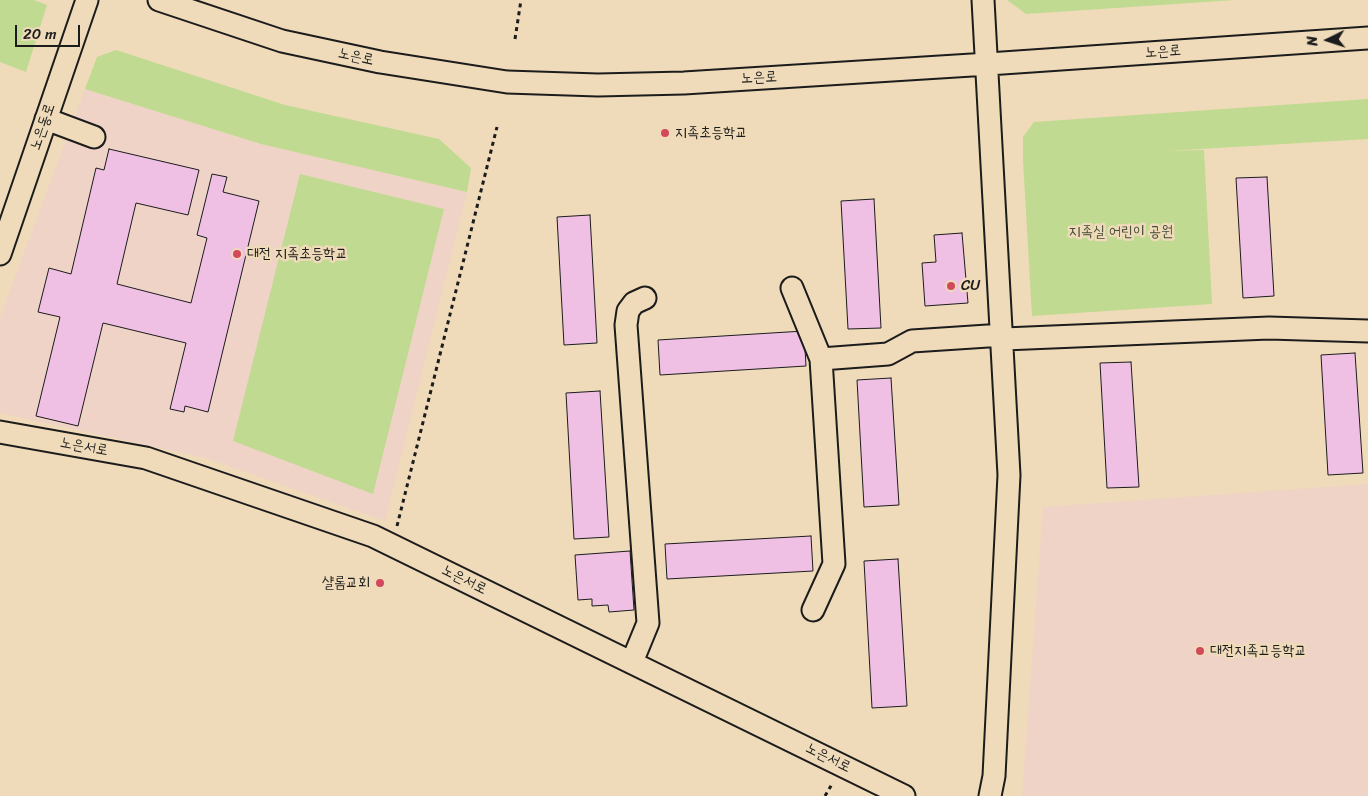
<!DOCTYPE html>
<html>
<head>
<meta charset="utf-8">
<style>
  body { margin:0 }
  #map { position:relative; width:1368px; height:796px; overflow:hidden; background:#efdbb9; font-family:Sriracha,sans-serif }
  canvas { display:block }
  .north { position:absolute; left:1303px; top:15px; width:50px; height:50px; -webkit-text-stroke:4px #efdbb9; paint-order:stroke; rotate:266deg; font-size:14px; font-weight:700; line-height:20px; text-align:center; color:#1c1c1c }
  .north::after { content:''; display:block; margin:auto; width:18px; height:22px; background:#1c1c1c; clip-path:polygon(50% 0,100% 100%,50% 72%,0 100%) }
  .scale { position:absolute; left:15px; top:25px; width:65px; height:22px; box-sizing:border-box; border:2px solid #1c1c1c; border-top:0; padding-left:6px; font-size:15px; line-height:18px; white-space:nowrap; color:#1c1c1c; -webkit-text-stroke:4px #efdbb9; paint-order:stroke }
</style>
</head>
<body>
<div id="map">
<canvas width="1368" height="796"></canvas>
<div class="north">N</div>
<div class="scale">20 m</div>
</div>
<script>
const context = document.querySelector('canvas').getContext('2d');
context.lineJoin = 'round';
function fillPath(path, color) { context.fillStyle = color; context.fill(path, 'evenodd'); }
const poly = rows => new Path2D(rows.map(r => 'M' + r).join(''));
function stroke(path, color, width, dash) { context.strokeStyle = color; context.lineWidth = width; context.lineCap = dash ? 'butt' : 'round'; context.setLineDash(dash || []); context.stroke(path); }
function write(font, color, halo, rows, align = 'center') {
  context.font = font + ' Sriracha,"Poor Story",sans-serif'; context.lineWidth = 5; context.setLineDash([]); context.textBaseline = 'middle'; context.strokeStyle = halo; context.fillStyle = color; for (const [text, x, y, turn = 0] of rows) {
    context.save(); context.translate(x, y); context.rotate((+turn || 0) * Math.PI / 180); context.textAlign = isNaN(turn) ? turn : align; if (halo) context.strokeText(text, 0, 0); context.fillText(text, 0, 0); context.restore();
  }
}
const built = poly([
  [85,89,261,144,467,192,385,521,205,458,0,413,0,317],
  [1368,484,1368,796,1022,796,1043,507]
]);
const green = poly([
  [0,0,34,0,47,5,26,72,0,62],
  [1007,0,1235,0,1026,14],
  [116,50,285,105,439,139,471,168,467,192,261,144,85,89,97,57],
  [1368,99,1368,139,1167,151,1204,150,1212,304,1032,316,1023,160,1023,137,1034,122],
  [300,174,444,209,373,494,233,441]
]);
const building = poly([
  [109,149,199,170,188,215,136,203,117,284,191,303,207,238,197,235,212,174,227,177,223,192,259,201,208,412,185,406,184,412,170,409,186,343,103,323,78,426,36,416,60,317,38,312,49,268,71,274,96,168,104,170,109,149],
  [1267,177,1274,296,1243,298,1236,178,1267,177],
  [874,199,881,328,848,329,841,201,874,199],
  [590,215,597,343,564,345,557,217,590,215],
  [962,233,968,303,925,306,922,263,936,262,934,235,962,233],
  [804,331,806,366,660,375,658,340,804,331],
  [1355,353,1363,473,1328,475,1321,355,1355,353],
  [1131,362,1139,487,1107,488,1100,363,1131,362],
  [891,378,899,505,864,507,857,380,891,378],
  [600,391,609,537,574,539,566,393,600,391],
  [811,536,813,571,667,579,665,544,811,536],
  [630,551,634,610,609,612,608,605,592,606,592,599,578,600,575,555,630,551],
  [898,559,907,706,872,708,864,561,898,559]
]);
const path = poly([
  [515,39,521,0],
  [397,526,497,127],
  [825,796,832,784]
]);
const minor = poly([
  [159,0,282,41,380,62,507,82,598,85,684,83,988,64,1368,38],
  [983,0,1009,475,994,776,990,796],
  [46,119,94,137],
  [0,254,87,0],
  [792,288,821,359,888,354,912,341,1003,335],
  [1004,339,1269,328,1368,331],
  [0,432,146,458,373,536,904,796],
  [813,610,834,564,821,359],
  [632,662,648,623,626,325,628,311,634,303,645,298]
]);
const markers = [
  [665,133,5,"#d1495b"],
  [237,254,5,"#d1495b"],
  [951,286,5,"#d1495b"],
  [380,583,5,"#d1495b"],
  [1200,651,5,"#d1495b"]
];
const streetNames = [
  ["노은로",1163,52,-4],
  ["노은로",356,57,12],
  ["노은로",759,78,-3],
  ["노은동로",43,127,-71],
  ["노은서로",84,447,10],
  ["노은서로",464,580,26],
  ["노은서로",828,758,26]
];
const poiNames = [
  ["지족초등학교",675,133],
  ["대전 지족초등학교",247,254],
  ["CU",961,286],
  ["샬롬교회",370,583,"right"],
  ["대전지족고등학교",1210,651]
];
const parkNames = [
  ["지족실 어린이 공원",1121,232]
];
fillPath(built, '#efd3c6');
fillPath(green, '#c0da91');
fillPath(building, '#efc0e3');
stroke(building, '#1c1c1c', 1);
stroke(minor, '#1c1c1c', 25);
stroke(path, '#1c1c1c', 3, [4, 4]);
stroke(minor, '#efdbb9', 21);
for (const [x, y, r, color] of markers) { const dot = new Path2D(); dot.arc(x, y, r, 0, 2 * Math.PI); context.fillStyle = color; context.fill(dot); stroke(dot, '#efdbb9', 2); }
write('15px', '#1c1c1c', '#efdbb9', streetNames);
write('15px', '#1c1c1c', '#efdbb9', poiNames, 'left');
write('15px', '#454c39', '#efdbb9', parkNames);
</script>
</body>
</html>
